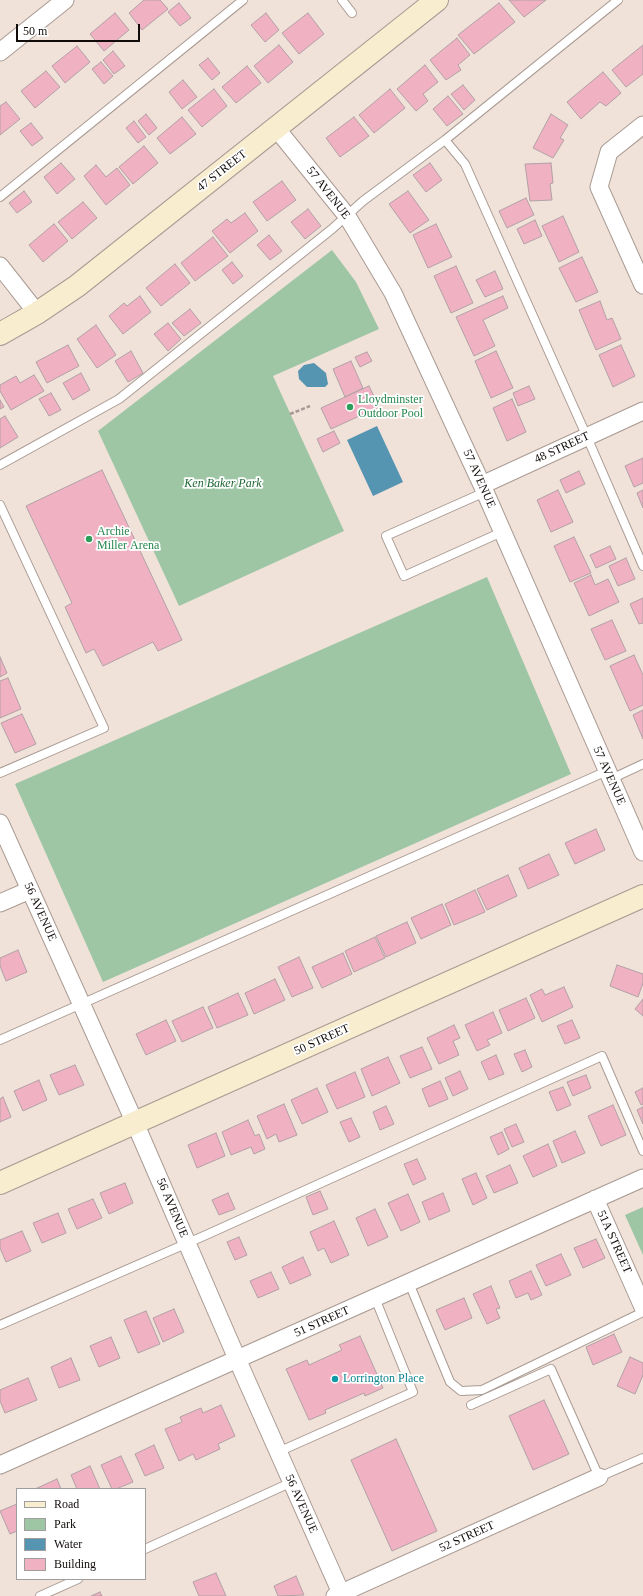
<!DOCTYPE html>
<html>
<head>
<meta charset="utf-8">
<style>
  body { margin:0 }
  #map { position:relative; width:643px; height:1596px; overflow:hidden; background:#f0e1d9; font-family:Georgia,serif }
  canvas { display:block }
  .legend { position:absolute; left:16px; top:1488px; width:130px; height:92px; box-sizing:border-box; background:#fff; border:1px solid #a09e9d; margin:0; padding:5px 7px; list-style:none; font-size:12px; color:#110c0a }
  .legend li { display:flex; align-items:center; gap:8px; height:20px }
  .legend b { width:20px; border:1px solid #a09e9d }
  .scale { position:absolute; left:16px; top:24px; width:124px; height:18px; box-sizing:border-box; border:2px solid #110c0a; border-top:0; padding-left:5px; font-size:12px; line-height:14px; white-space:nowrap; color:#110c0a; -webkit-text-stroke:3px #fff; paint-order:stroke }
</style>
</head>
<body>
<div id="map">
<canvas width="643" height="1596"></canvas>
<ul class="legend">
<li><b style="height:5px;background:#f9edd0"></b>Road</li>
<li><b style="height:11px;background:#9ec6a5"></b>Park</li>
<li><b style="height:11px;background:#5695b1"></b>Water</li>
<li><b style="height:11px;background:#f0b1c3"></b>Building</li>
</ul>
<div class="scale">50 m</div>
</div>
<script>
const context = document.querySelector('canvas').getContext('2d');
context.lineJoin = 'round';
function fillPath(path, color) { context.fillStyle = color; context.fill(path, 'evenodd'); }
const poly = rows => new Path2D(rows.map(r => 'M' + r).join(''));
function stroke(path, color, width, dash) { context.strokeStyle = color; context.lineWidth = width; context.lineCap = dash ? 'butt' : 'round'; context.setLineDash(dash || []); context.stroke(path); }
function write(font, color, halo, rows, align = 'center') {
  context.font = font + ' Georgia,serif'; context.lineWidth = 3.5; context.setLineDash([]); context.textBaseline = 'middle'; context.strokeStyle = halo; context.fillStyle = color; for (const [text, x, y, turn = 0] of rows) {
    context.save(); context.translate(x, y); context.rotate((+turn || 0) * Math.PI / 180); context.textAlign = isNaN(turn) ? turn : align; if (halo) context.strokeText(text, 0, 0); context.fillText(text, 0, 0); context.restore();
  }
}
const green = poly([
  [332,250,356,282,379,329,273,376,344,531,179,606,98,431],
  [487,577,571,774,103,982,15,784],
  [643,1207,643,1255,625,1215]
]);
const water = poly([
  [314,363,326,373,328,384,325,387,307,387,299,379,298,371,304,365],
  [377,426,403,482,373,496,347,440]
]);
const building = poly([
  [144,0,160,0,168,9,142,30,129,13,144,0],
  [509,0,546,0,524,17,509,0],
  [179,3,191,18,180,26,168,12,179,3],
  [499,3,515,22,474,54,458,35,499,3],
  [115,13,129,30,104,51,90,34,115,13],
  [266,13,279,30,265,42,251,25,266,13],
  [308,13,324,34,299,54,282,33,308,13],
  [457,38,470,55,458,65,461,70,446,80,430,60,457,38],
  [279,45,293,62,268,83,254,66,279,45],
  [643,45,643,74,626,87,612,70,643,45],
  [77,46,90,62,65,83,52,66,77,46],
  [113,51,125,66,114,74,103,60,113,51],
  [208,58,220,73,212,80,199,65,208,58],
  [101,62,113,76,104,84,92,69,101,62],
  [425,65,438,82,423,94,428,101,416,111,397,89,425,65],
  [247,66,261,83,236,103,222,87,247,66],
  [46,71,60,87,35,108,21,91,46,71],
  [603,72,621,93,606,106,600,102,581,119,567,102,603,72],
  [183,80,197,97,182,109,169,92,183,80],
  [463,85,475,100,464,110,451,94,463,85],
  [214,89,227,106,202,127,188,110,214,89],
  [390,89,405,108,374,133,359,115,390,89],
  [448,96,463,114,447,126,433,109,448,96],
  [6,102,20,119,0,135,0,106,6,102],
  [146,114,157,128,149,135,138,121,146,114],
  [551,114,568,125,560,138,564,140,553,158,533,148,551,114],
  [182,117,196,134,170,154,157,138,182,117],
  [354,117,369,136,340,157,326,138,354,117],
  [134,121,146,137,138,143,126,128,134,121],
  [31,123,43,138,32,146,20,131,31,123],
  [144,146,158,163,133,184,119,167,144,146],
  [61,163,75,179,57,194,44,177,61,163],
  [430,163,442,180,426,192,413,175,430,163],
  [551,163,553,183,550,184,552,200,530,201,525,164,551,163],
  [96,165,106,177,117,168,130,185,106,205,84,176,96,165],
  [282,181,296,200,267,221,253,202,282,181],
  [24,191,32,202,17,213,9,203,24,191],
  [408,191,429,220,410,233,389,204,408,191],
  [526,198,534,215,507,228,499,211,526,198],
  [83,202,97,218,72,239,58,222,83,202],
  [308,209,321,226,305,239,291,222,308,209],
  [245,213,258,231,230,253,212,231,227,219,231,223,245,213],
  [563,216,579,252,559,262,542,226,563,216],
  [535,220,542,236,524,244,517,229,535,220],
  [54,224,68,241,43,262,29,245,54,224],
  [436,224,452,257,428,268,413,235,436,224],
  [269,235,282,251,270,260,257,245,269,235],
  [213,237,228,256,195,281,181,263,213,237],
  [582,257,598,292,576,302,559,268,582,257],
  [232,262,243,276,233,284,222,270,232,262],
  [175,264,190,283,161,306,146,288,175,264],
  [456,266,473,303,451,313,434,276,456,266],
  [495,271,503,289,485,297,476,280,495,271],
  [140,296,151,312,123,334,109,316,124,303,127,306,140,296],
  [503,296,508,308,483,320,495,346,474,356,456,317,503,296],
  [600,301,607,320,612,318,621,339,596,350,579,310,600,301],
  [190,309,201,323,184,336,172,323,190,309],
  [168,323,181,339,168,351,154,334,168,323],
  [96,325,116,355,97,368,77,339,96,325],
  [68,345,79,366,47,383,36,362,68,345],
  [621,345,635,376,613,387,599,355,621,345],
  [131,351,143,373,128,382,115,361,131,351],
  [496,351,513,388,491,398,475,361,496,351],
  [367,352,372,361,360,367,355,357,367,352],
  [351,361,363,388,345,397,333,369,351,361],
  [81,373,90,390,73,400,63,383,81,373],
  [34,375,44,391,11,410,0,391,0,385,16,376,20,383,34,375],
  [369,386,379,407,331,429,321,408,369,386],
  [529,386,535,399,518,406,513,393,529,386],
  [51,393,61,410,49,416,39,399,51,393],
  [512,399,526,432,507,441,493,408,512,399],
  [0,400,4,407,0,409,0,400],
  [5,416,18,437,0,448,0,419,5,416],
  [334,431,340,443,323,452,317,439,334,431],
  [643,458,643,483,634,487,625,466,643,458],
  [102,470,182,640,158,651,153,642,103,666,94,649,86,653,65,607,72,603,26,506,102,470],
  [579,471,585,484,566,493,560,480,579,471],
  [558,490,573,522,551,532,537,500,558,490],
  [643,490,643,508,637,493,643,490],
  [574,537,591,573,570,582,554,546,574,537],
  [610,546,616,559,596,568,590,555,610,546],
  [626,558,635,579,618,586,609,566,626,558],
  [591,575,595,585,608,579,619,602,589,616,574,583,591,575],
  [643,598,643,623,639,624,630,604,643,598],
  [612,620,626,651,605,660,591,629,612,620],
  [634,655,643,675,643,705,630,711,610,666,634,655],
  [0,657,7,673,0,677,0,657],
  [8,678,21,709,0,718,0,681,8,678],
  [643,710,643,739,633,715,643,710],
  [22,714,36,744,15,753,1,723,22,714],
  [596,829,605,850,575,864,565,843,596,829],
  [549,854,559,875,528,889,519,868,549,854],
  [508,875,517,896,487,910,477,889,508,875],
  [475,890,485,912,454,925,445,904,475,890],
  [442,904,451,925,421,939,411,918,442,904],
  [407,922,416,943,386,957,376,936,407,922],
  [375,937,385,958,354,972,345,951,375,937],
  [18,950,27,972,6,981,0,966,0,958,18,950],
  [343,953,352,974,322,988,312,967,343,953],
  [299,957,313,988,292,997,278,967,299,957],
  [617,965,643,974,643,983,638,997,610,986,617,965],
  [275,979,285,1000,254,1014,245,993,275,979],
  [564,987,573,1007,542,1022,530,995,542,989,545,995,564,987],
  [238,993,248,1015,217,1028,208,1007,238,993],
  [526,998,535,1018,508,1031,499,1010,526,998],
  [643,999,643,1016,635,1009,643,999],
  [203,1007,213,1028,182,1042,172,1021,203,1007],
  [493,1012,502,1033,487,1040,490,1045,477,1051,465,1025,493,1012],
  [166,1020,176,1041,146,1055,136,1034,166,1020],
  [572,1020,580,1038,565,1044,557,1026,572,1020],
  [454,1025,460,1038,453,1041,459,1055,439,1064,427,1038,454,1025],
  [422,1047,432,1069,410,1078,400,1056,422,1047],
  [525,1050,532,1067,522,1072,514,1054,525,1050],
  [496,1055,504,1074,489,1080,481,1062,496,1055],
  [388,1057,400,1083,372,1096,361,1069,388,1057],
  [75,1065,84,1085,59,1095,50,1075,75,1065],
  [460,1071,468,1089,453,1096,445,1078,460,1071],
  [355,1072,365,1097,337,1109,326,1085,355,1072],
  [586,1075,591,1088,573,1096,567,1082,586,1075],
  [39,1080,47,1100,23,1111,14,1091,39,1080],
  [440,1081,448,1099,429,1107,422,1089,440,1081],
  [563,1087,571,1105,557,1111,549,1092,563,1087],
  [317,1088,328,1112,302,1124,291,1100,317,1088],
  [643,1088,643,1104,641,1105,635,1092,643,1088],
  [3,1097,11,1117,0,1122,0,1099,3,1097],
  [284,1104,297,1135,279,1142,276,1134,267,1139,257,1116,284,1104],
  [613,1105,626,1135,601,1146,588,1116,613,1105],
  [386,1106,394,1124,380,1130,373,1112,386,1106],
  [643,1107,643,1124,637,1110,643,1107],
  [351,1118,360,1137,349,1142,340,1122,351,1118],
  [248,1120,255,1136,259,1134,265,1149,254,1154,251,1147,231,1155,222,1132,248,1120],
  [516,1124,524,1142,512,1147,504,1129,516,1124],
  [575,1131,585,1153,562,1163,553,1141,575,1131],
  [502,1132,509,1149,498,1155,490,1137,502,1132],
  [216,1133,225,1156,197,1168,188,1145,216,1133],
  [548,1144,557,1166,533,1177,523,1156,548,1144],
  [417,1159,426,1179,413,1185,404,1164,417,1159],
  [510,1165,518,1183,494,1193,486,1176,510,1165],
  [476,1173,487,1198,473,1205,462,1179,476,1173],
  [125,1183,133,1203,109,1214,100,1193,125,1183],
  [320,1191,328,1209,313,1215,306,1197,320,1191],
  [228,1193,235,1209,219,1215,212,1200,228,1193],
  [443,1193,450,1211,429,1220,422,1202,443,1193],
  [408,1194,420,1222,401,1231,388,1203,408,1194],
  [93,1199,102,1218,77,1229,68,1209,93,1199],
  [375,1209,388,1237,368,1246,356,1218,375,1209],
  [58,1213,66,1233,42,1243,33,1223,58,1213],
  [334,1221,349,1255,331,1263,324,1248,318,1251,310,1232,334,1221],
  [22,1231,31,1251,6,1262,0,1248,0,1240,22,1231],
  [239,1237,247,1255,235,1260,227,1242,239,1237],
  [596,1239,605,1258,583,1268,574,1248,596,1239],
  [561,1254,571,1275,546,1286,536,1265,561,1254],
  [303,1257,311,1275,290,1284,282,1267,303,1257],
  [531,1271,542,1295,531,1300,528,1293,516,1298,509,1281,531,1271],
  [271,1272,279,1289,258,1298,250,1281,271,1272],
  [491,1286,500,1308,496,1309,500,1318,487,1324,473,1294,491,1286],
  [464,1298,472,1318,445,1330,436,1310,464,1298],
  [174,1309,184,1332,163,1342,153,1318,174,1309],
  [146,1311,160,1344,138,1353,124,1320,146,1311],
  [614,1334,622,1352,593,1365,586,1347,614,1334],
  [360,1336,383,1388,365,1396,364,1393,325,1410,326,1413,309,1420,286,1369,307,1360,309,1365,342,1350,339,1345,360,1336],
  [111,1337,120,1358,99,1367,90,1346,111,1337],
  [630,1357,643,1363,643,1375,635,1394,617,1386,630,1357],
  [71,1358,80,1380,59,1388,51,1367,71,1358],
  [28,1378,37,1400,5,1413,0,1401,0,1390,28,1378],
  [544,1400,569,1454,533,1470,509,1416,544,1400],
  [221,1405,235,1436,218,1444,220,1449,196,1460,193,1454,179,1461,165,1429,182,1422,180,1417,201,1408,203,1413,221,1405],
  [396,1439,437,1531,392,1551,351,1460,396,1439],
  [154,1445,164,1468,145,1476,135,1454,154,1445],
  [121,1456,133,1482,116,1489,112,1489,101,1465,121,1456],
  [90,1466,100,1489,77,1489,71,1475,90,1466],
  [57,1479,61,1489,35,1489,57,1479],
  [17,1504,17,1531,10,1534,0,1511,17,1504],
  [216,1573,226,1596,199,1596,193,1582,216,1573],
  [296,1576,304,1595,278,1596,274,1586,296,1576],
  [100,1592,102,1596,91,1596,100,1592]
]);
const path = poly([
  [290,414,310,406]
]);
const lane = poly([
  [342,0,352,13],
  [445,140,465,164,587,437,643,566],
  [0,197,243,0],
  [0,465,119,399,332,229,363,201,445,140,618,0],
  [485,492,386,536,404,576,502,532],
  [0,505,104,728,0,773],
  [611,779,643,764],
  [0,1040,607,771],
  [409,1283,450,1382,461,1391,482,1390,643,1312],
  [0,1325,206,1235,602,1056,643,1151],
  [471,1405,551,1369,599,1477,643,1458],
  [278,1452,413,1392,375,1298],
  [145,1549,292,1482],
  [40,1596,78,1579]
]);
const street = poly([
  [0,52,65,0],
  [643,125,609,152,599,187,643,285],
  [276,128,347,216,393,293,482,485,643,852],
  [0,266,37,313],
  [482,485,643,411],
  [0,823,135,1123,245,1377,341,1593],
  [0,903,30,890],
  [595,1199,643,1307],
  [0,1465,643,1178],
  [335,1596,599,1477]
]);
const secondary = poly([
  [0,334,37,313,77,286,437,0],
  [0,1183,643,896]
]);
const markers = [
  [350,407,4,"#2e9e5b"],
  [89,539,4,"#2e9e5b"],
  [335,1379,4,"#0f9aa8"]
];
const streetNames = [
  ["47 STREET",222,171,-38],
  ["57 AVENUE",328,193,52],
  ["48 STREET",562,448,-25],
  ["57 AVENUE",479,479,66],
  ["57 AVENUE",609,776,66],
  ["56 AVENUE",40,912,66],
  ["50 STREET",322,1040,-24],
  ["56 AVENUE",172,1208,67],
  ["51A STREET",614,1242,66],
  ["51 STREET",322,1322,-24],
  ["56 AVENUE",301,1504,66],
  ["52 STREET",467,1537,-24]
];
const leisureNames = [
  ["Lloydminster",358,400],
  ["Outdoor Pool",358,414],
  ["Archie",97,532],
  ["Miller Arena",97,546]
];
const parkNames = [
  ["Ken Baker Park",223,484]
];
const cultureNames = [
  ["Lorrington Place",343,1379]
];
fillPath(green, '#9ec6a5');
fillPath(water, '#5695b1');
fillPath(building, '#f0b1c3');
stroke(building, '#b1a1a5', 1);
stroke(lane, '#a99b93', 10);
stroke(street, '#a99b93', 19);
stroke(secondary, '#a99b93', 24);
stroke(path, '#a59a94', 2.5, [4, 2]);
stroke(lane, '#fff', 8);
stroke(street, '#fff', 17);
stroke(secondary, '#f9edd0', 22);
for (const [x, y, r, color] of markers) { const dot = new Path2D(); dot.arc(x, y, r, 0, 2 * Math.PI); context.fillStyle = color; context.fill(dot); stroke(dot, '#fff', 1.5); }
write('12px', '#110c0a', '#fff', streetNames);
write('12px', '#27864d', '#fff', leisureNames, 'left');
write('italic 12px', '#1e6633', '#fff', parkNames);
write('12px', '#0d838f', '#fff', cultureNames, 'left');
</script>
</body>
</html>
